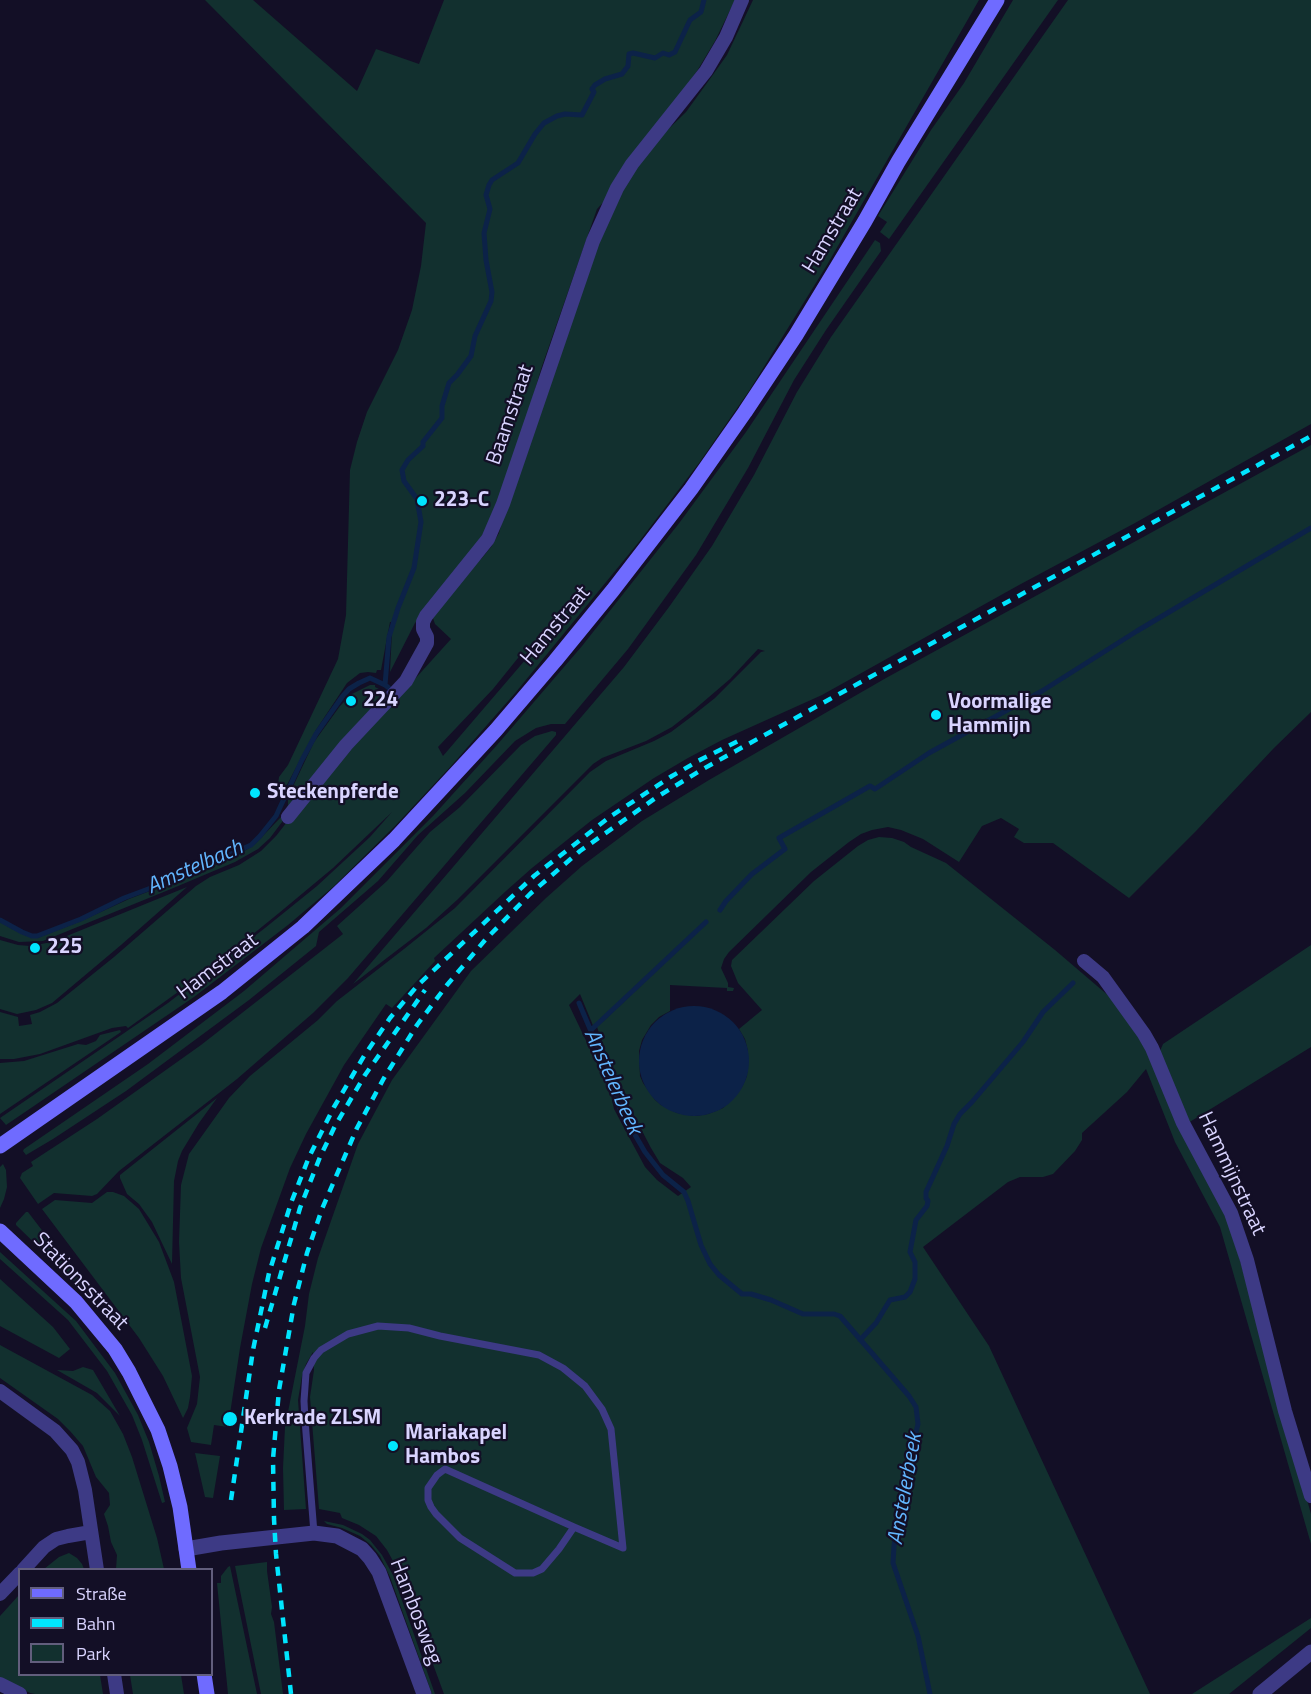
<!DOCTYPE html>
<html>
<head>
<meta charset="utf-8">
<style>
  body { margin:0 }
  #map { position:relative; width:1311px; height:1694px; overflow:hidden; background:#130f26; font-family:"Titillium Web",sans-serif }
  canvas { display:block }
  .legend { position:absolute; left:18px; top:1568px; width:195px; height:108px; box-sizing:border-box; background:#130f26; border:2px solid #625e7d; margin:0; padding:8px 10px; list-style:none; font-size:18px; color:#d9d4ff }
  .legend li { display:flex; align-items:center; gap:12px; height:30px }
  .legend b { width:30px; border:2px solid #625e7d }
</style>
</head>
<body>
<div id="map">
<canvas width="1311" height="1694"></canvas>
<ul class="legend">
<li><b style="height:8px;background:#6f6bff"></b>Straße</li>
<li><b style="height:8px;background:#00e5ff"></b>Bahn</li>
<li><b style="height:16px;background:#12302f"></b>Park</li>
</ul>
</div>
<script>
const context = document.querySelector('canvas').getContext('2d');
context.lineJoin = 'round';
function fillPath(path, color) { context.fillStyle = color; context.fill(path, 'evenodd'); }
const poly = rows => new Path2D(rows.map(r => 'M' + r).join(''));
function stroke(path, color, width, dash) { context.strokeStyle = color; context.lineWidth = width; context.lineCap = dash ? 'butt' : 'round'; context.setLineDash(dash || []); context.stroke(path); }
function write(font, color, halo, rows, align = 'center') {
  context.font = font + ' "Titillium Web",sans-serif'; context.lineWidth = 4.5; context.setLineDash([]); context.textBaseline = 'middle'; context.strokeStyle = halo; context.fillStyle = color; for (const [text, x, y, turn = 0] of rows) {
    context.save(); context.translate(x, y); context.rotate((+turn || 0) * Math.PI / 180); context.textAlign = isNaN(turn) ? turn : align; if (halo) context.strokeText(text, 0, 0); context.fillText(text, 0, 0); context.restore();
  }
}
const green = poly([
  [205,0,253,0,357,91,376,49,419,64,444,0,735,0,715,41,697,71,609,196,597,209,541,369,514,463,499,504,479,542,415,623,390,672,392,631,395,623,390,622,381,670,377,670,376,673,368,672,360,673,347,683,316,730,280,798,277,791,279,777,288,765,338,659,346,615,350,470,357,442,367,412,398,350,412,310,421,266,426,223],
  [753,0,979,0,827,265,749,391,699,463,638,543,516,692,451,766,395,826,333,887,288,925,194,997,6,1125,0,1118,168,1003,265,928,317,886,370,837,392,812,333,868,279,913,210,969,128,1028,126,1026,112,1028,40,1054,14,1059,0,1059,0,1012,18,1017,19,1026,32,1024,30,1015,40,1012,57,1003,114,957,196,886,210,877,239,865,261,851,276,836,330,767,395,701,451,639,435,624,433,618,469,569,482,558,491,547,499,533,505,511,602,229,620,192,651,146,686,112,707,83,727,55],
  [522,653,526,659,443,756,438,747,493,689],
  [1013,0,1058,0,889,239,880,232,887,222,878,216,931,130,964,83],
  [1068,0,1311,0,1311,424,1135,523,1019,585,822,695,722,740,688,758,654,778,592,820,532,868,506,891,434,958,435,961,392,1008,386,1004,344,1065,306,1134,290,1168,261,1248,252,1284,240,1348,228,1427,214,1425,211,1445,191,1442,187,1428,197,1404,200,1377,181,1278,179,1242,181,1185,189,1154,229,1098,250,1076,318,1020,337,1001,404,949,455,908,590,772,606,761,654,741,671,732,691,717,715,698,761,652,765,651,758,649,730,679,695,709,672,727,646,741,602,758,593,764,457,900,426,928,353,984,624,667,669,607,712,546,754,475,797,392,831,337],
  [875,240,880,243,881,251,826,330,794,380,748,468,696,555,628,649,565,724,551,724,536,728,515,741,465,793,418,835,378,881,319,932,316,946,249,1000,126,1091,53,1139,26,1155,23,1151,24,1149,148,1064,244,991,341,908,433,816,497,745,582,646,680,522,746,432],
  [1311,445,1311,712,1274,748,1196,831,1129,898,1053,843,1024,843,1014,837,1019,829,1001,818,982,826,959,862,923,839,901,830,888,827,872,830,861,834,849,842,811,872,729,952,724,959,721,968,728,983,728,987,734,988,733,991,727,991,727,988,670,985,670,1011,659,1017,651,1025,642,1040,639,1051,640,1076,643,1083,655,1100,661,1105,677,1113,696,1116,708,1114,723,1108,742,1087,747,1076,748,1051,745,1039,739,1029,762,1010,738,983,731,966,732,960,814,881,858,846,868,840,879,837,892,838,904,842,911,847,946,863,1055,950,1110,997,1142,1042,1229,1221,1311,1514,1311,1544,1220,1227,1175,1142,1146,1069,1127,1092,1082,1133,1082,1140,1075,1151,1053,1174,1043,1177,1020,1177,1008,1182,923,1247,989,1346,1150,1694,444,1694,399,1572,387,1550,376,1536,359,1525,342,1518,340,1513,319,1509,310,1397,314,1370,313,1352,306,1364,302,1376,298,1400,306,1509,284,1510,283,1468,285,1427,305,1326,309,1294,318,1258,358,1144,392,1080,471,971,546,898,582,866,642,821,709,780,886,678],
  [704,922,706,923,703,927,597,1027,606,1053,629,1106,651,1148,660,1163,683,1178,691,1187,678,1196,657,1180,645,1167,614,1109,610,1091,569,1005,580,994,592,1023,593,1026,597,1024],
  [370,685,375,685,375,687,387,693,285,811,288,805,288,797,314,742,340,706,352,694],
  [552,731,556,732,556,735,348,978,313,1013,237,1079,119,1171,97,1194,92,1196,54,1193,38,1204,20,1178,22,1173,33,1166,31,1162,97,1119,201,1045,343,934,337,926,387,881,430,832,460,807,521,745,535,736],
  [282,816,285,818,270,838,258,849,235,862,171,889,43,941,19,942,0,936,0,922,22,934,37,938,81,921,129,899,171,883,246,850,256,843],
  [187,887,121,945,52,1003,36,1010,17,1014,0,1009,0,940,18,945,30,946,52,942],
  [1311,945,1311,1047,1188,1123,1160,1051,1163,1044],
  [120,1030,121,1032,0,1114,0,1063,24,1061,78,1044,86,1045,96,1041,100,1035],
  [217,1098,199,1123,182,1151,178,1161,174,1181,172,1264,152,1222,139,1204,127,1194,120,1178,120,1175],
  [3,1164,6,1170,7,1187,4,1199,0,1208,0,1167],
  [107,1192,113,1192,124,1196,139,1209,159,1242,174,1282,192,1376,190,1397,188,1408,183,1418,163,1376,139,1338,42,1209,55,1200,92,1203],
  [26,1212,28,1212,97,1302,96,1303,16,1225,16,1223],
  [0,1252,76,1321,115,1373,138,1415,149,1442,159,1476,165,1502,162,1503,142,1440,132,1415,107,1371,68,1320,0,1259],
  [0,1279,53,1327,70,1349,59,1358,0,1326],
  [0,1345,92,1395,110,1411,123,1434,132,1457,157,1538,164,1569,116,1569,117,1555,111,1542,108,1526,104,1514,110,1505,109,1493,96,1477,83,1446,70,1431,58,1419,0,1378],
  [83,1367,93,1370,120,1416,97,1393,57,1370,73,1371],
  [195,1453,220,1456,213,1498,205,1497],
  [324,1521,343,1525,362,1534,370,1540,382,1555,393,1575,435,1694,432,1694,390,1577,380,1556,371,1545,360,1536,342,1528,327,1524],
  [69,1553,77,1558,82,1564,84,1569,44,1569,59,1557],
  [267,1562,267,1571,272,1607,271,1614,274,1622,283,1694,261,1694,235,1566],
  [230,1566,257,1694,228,1694,217,1583,221,1583,221,1576,228,1567],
  [19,1595,20,1674,100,1675,103,1694,35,1694,30,1693,0,1678,0,1616],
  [1311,1618,1311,1628,1229,1694,1192,1694],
  [130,1675,181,1675,184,1694,133,1694]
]);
const water = poly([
  '639 1061a55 55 0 1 1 110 0a55 55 0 1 1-110 0Z'
]);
const stream = poly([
  [385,685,389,637,398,608,414,568,421,522,417,499,404,481,402,470,408,460,423,446,423,442,442,418,442,406,449,383,457,375,471,356,475,336,491,301,492,292,486,260,484,233,490,209,486,195,489,185,492,180,518,163,535,134,544,123,557,116,565,114,582,115,594,92,592,89,595,85,605,79,622,74,628,66,629,54,633,53,655,58,663,53,669,55,675,52,690,20,701,12,704,0],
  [720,910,726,901,752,874,785,849,779,838,870,786,875,789,929,753,1042,691,1137,631,1311,528],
  [0,920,22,932,32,936,37,936,81,919,124,898,175,879,251,845,260,836,276,816,302,760,316,734,342,697,349,689,359,683,370,678,385,685,389,688],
  [579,1003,613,1083,620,1109,645,1152,663,1175,684,1192,688,1201,701,1245,710,1264,719,1275,742,1294,751,1294,771,1300,803,1314,834,1314,840,1316,909,1396,916,1407,918,1424,903,1485,894,1546,893,1563,918,1636,930,1694],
  [591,1030,706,922],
  [860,1340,876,1323,890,1300,905,1297,910,1292,915,1279,915,1262,910,1252,916,1220,927,1206,928,1201,926,1198,926,1192,947,1146,954,1124,960,1114,972,1102,1023,1042,1043,1012,1073,983]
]);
const service = poly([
  [314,1533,305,1420,304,1401,306,1373,314,1358,321,1350,348,1334,378,1326,409,1328,440,1336,539,1355,563,1368,585,1386,602,1409,611,1429,623,1548,574,1527,445,1469,437,1475,428,1488,428,1500,431,1507,436,1514,460,1538,515,1573,533,1573,542,1569,559,1549,574,1527]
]);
const minor = poly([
  [288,817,346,745,406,681,427,643,427,637,423,629,423,622,426,616,488,539,503,504,593,241,617,188,632,164,706,71,726,37,742,0],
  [1084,961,1103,977,1144,1034,1152,1048,1183,1123,1231,1213,1247,1260,1285,1411,1311,1496],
  [0,1391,55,1431,72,1450,78,1462,85,1490,97,1570],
  [23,1570,44,1547,56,1539,68,1536,91,1532],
  [0,1594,20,1573],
  [114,1674,117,1694],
  [0,1684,20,1694]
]);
const tertiary = poly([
  [186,1549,221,1543,314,1533,337,1536,362,1549,370,1558,379,1572,424,1694],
  [1260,1694,1311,1652]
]);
const secondary = poly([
  [0,1146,222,992,303,927,394,840,496,730,555,661,613,590,691,489,745,412,796,335,865,221,898,162,997,0],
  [0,1231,76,1302,115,1349,129,1372,158,1430,170,1466,180,1507,189,1570],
  [204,1674,207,1694]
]);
const rail = poly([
  [265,1328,300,1208,320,1157,335,1126,365,1075,425,990],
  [231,1500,253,1350,269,1273,291,1203,309,1157,334,1107,364,1056,390,1018,418,985,534,876,611,816,672,776,698,761,740,740],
  [291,1694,276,1554,274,1519,273,1459,279,1390,294,1304,307,1253,322,1209,357,1128,384,1078,417,1025,447,985,486,939,530,894,580,851,657,797,703,769,830,699,1311,436]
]);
const markers = [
  [422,501,6,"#00e5ff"],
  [351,701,6,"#00e5ff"],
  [936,715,6,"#00e5ff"],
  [255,793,6,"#00e5ff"],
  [35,948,6,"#00e5ff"],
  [230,1419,8,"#00e5ff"],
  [393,1446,6,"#00e5ff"]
];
const streetNames = [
  ["Hamstraat",833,231,-59],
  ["Baamstraat",511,415,-71],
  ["Hamstraat",556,626,-50],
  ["Hamstraat",218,967,-37],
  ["Hammijnstraat",1231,1174,65],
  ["Stationsstraat",80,1282,46],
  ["Hambosweg",415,1612,69]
];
const poiNames = [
  ["223-C",434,501],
  ["224",363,701],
  ["Voormalige",948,703],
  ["Hammijn",948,727],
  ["Steckenpferde",267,793],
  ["225",47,948],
  ["Kerkrade ZLSM",244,1419],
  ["Mariakapel",405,1434],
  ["Hambos",405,1458]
];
const waterNames = [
  ["Amstelbach",195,868,-24],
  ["Anstelerbeek",612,1082,66],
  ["Anstelerbeek",906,1489,-80]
];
fillPath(green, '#12302f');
fillPath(water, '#0c2248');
stroke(stream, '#0c2248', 5);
stroke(service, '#3d3a85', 7);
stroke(minor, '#3d3a85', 14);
stroke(tertiary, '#3d3a85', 15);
stroke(secondary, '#6f6bff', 15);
stroke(rail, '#00e5ff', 4.5, [9, 8]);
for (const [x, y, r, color] of markers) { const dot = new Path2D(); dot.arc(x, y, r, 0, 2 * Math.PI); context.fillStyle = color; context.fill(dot); stroke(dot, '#130f26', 2); }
write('21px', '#d9d4ff', '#130f26', streetNames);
write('bold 21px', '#d9d4ff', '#130f26', poiNames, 'left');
write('italic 22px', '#62b6ff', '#130f26', waterNames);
</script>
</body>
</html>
